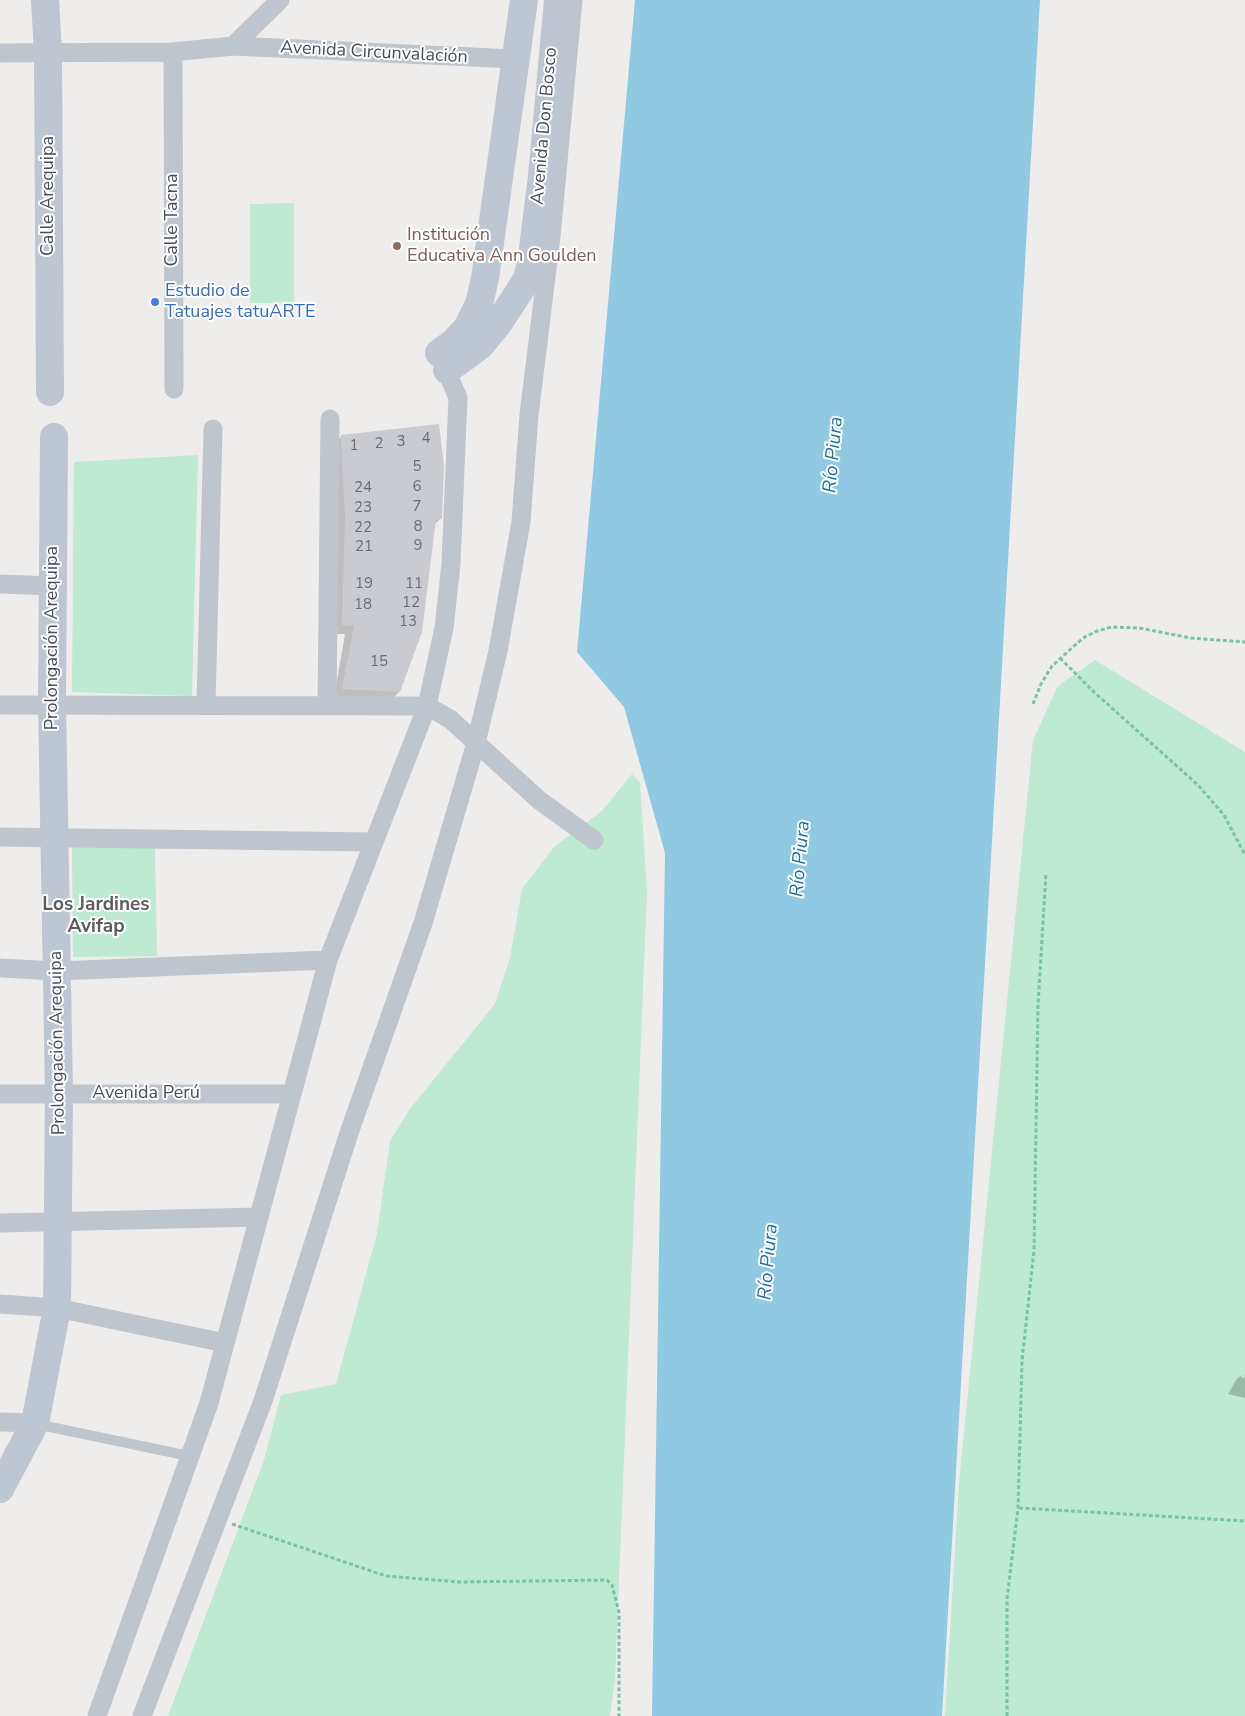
<!DOCTYPE html>
<html>
<head>
<meta charset="utf-8">
<style>
  body { margin:0 }
  canvas { display:block; background:#efecec }
</style>
</head>
<body>
<canvas width="1245" height="1716"></canvas>
<script>
const context = document.querySelector('canvas').getContext('2d');
context.lineJoin = 'round';
function fillPath(path, color) { context.fillStyle = color; context.fill(path, 'evenodd'); }
const poly = rows => new Path2D(rows.map(r => 'M' + r).join(''));
function stroke(path, color, width, dash) { context.strokeStyle = color; context.lineWidth = width; context.lineCap = dash ? 'butt' : 'round'; context.setLineDash(dash || []); context.stroke(path); }
function write(font, color, halo, rows, align = 'center') {
  context.font = font + ' "Nunito Sans",sans-serif'; context.lineWidth = 4; context.setLineDash([]); context.textBaseline = 'middle'; context.strokeStyle = halo; context.fillStyle = color; for (const [text, x, y, turn = 0] of rows) {
    context.save(); context.translate(x, y); context.rotate((+turn || 0) * Math.PI / 180); context.textAlign = isNaN(turn) ? turn : align; if (halo) context.strokeText(text, 0, 0); context.fillText(text, 0, 0); context.restore();
  }
}
const green = poly([
  [294,203,294,303,250,303,250,204],
  [198,455,192,696,72,692,74,462],
  [1095,660,1245,752,1245,1716,945,1716,959,1483,1033,740,1058,686],
  [632,774,640,783,647,891,615,1680,610,1716,168,1716,264,1460,281,1395,336,1384,377,1234,390,1141,409,1110,495,1004,510,958,522,889,554,847,602,811],
  [155,846,157,956,73,957,72,847]
]);
const water = poly([
  [635,0,1040,0,942,1716,652,1716,665,853,624,707,577,652]
]);
const shadow = poly([
  [342,436,440,519,434,525,399,692,390,701,334,698,345,634,334,634,333,445],
  [1245,1374,1245,1398,1228,1394,1236,1380,1240,1376,1244,1379]
]);
const building = poly([
  [439,424,444,466,442,519,436,519,422,632,400,692,342,689,354,626,342,625,345,518,341,435]
]);
const path = poly([
  [1060,658,1095,693,1198,785,1224,815,1245,855],
  [1033,704,1041,684,1052,666,1083,638,1097,631,1112,627,1139,628,1191,638,1245,642],
  [1019,1508,1245,1521],
  [232,1524,386,1576,459,1582,607,1580,612,1585,619,1612,619,1716],
  [1007,1716,1007,1599,1018,1508,1022,1361,1034,1250,1038,1005,1046,873]
]);
const lane = poly([
  [36,1424,189,1456]
]);
const street = poly([
  [233,46,280,0],
  [173,52,174,389],
  [0,53,173,52,233,46,515,59],
  [0,584,52,586],
  [0,705,427,706,450,719,539,800,594,840],
  [206,705,213,429],
  [327,706,330,419],
  [0,837,373,842],
  [0,968,57,971,328,960],
  [0,1094,292,1094],
  [0,1223,258,1217],
  [0,1304,57,1308,225,1343],
  [0,1422,35,1423],
  [97,1716,209,1403,328,960,427,706,444,628,451,564,458,398,441,358],
  [142,1716,263,1401,349,1133,423,923,476,743,498,651,521,522,529,415,551,236,573,0]
]);
const secondary = poly([
  [45,0,48,53,50,392],
  [439,353,454,342,467,328,479,304,485,278,524,0],
  [447,370,480,346,498,324,526,281,531,264,542,176,558,0],
  [0,1489,35,1423,57,1308,59,1094,52,703,54,437]
]);
const markers = [
  [397,246,5,"#8d6e63"],
  [155,302,5,"#3f7fe0"]
];
const numberNames = [
  ["4",426,439],
  ["3",401,442],
  ["2",379,444],
  ["1",354,446],
  ["5",417,467],
  ["6",417,487],
  ["24",363,488],
  ["7",417,507],
  ["23",363,508],
  ["8",418,527],
  ["22",363,528],
  ["9",418,546],
  ["21",364,547],
  ["19",364,584],
  ["11",414,584],
  ["12",411,603],
  ["18",363,605],
  ["13",408,622],
  ["15",379,662]
];
const streetNames = [
  ["Avenida Circunvalación",374,53,3],
  ["Avenida Don Bosco",545,126,-85],
  ["Calle Arequipa",49,196,-90],
  ["Calle Tacna",173,220,-90],
  ["Prolongación Arequipa",53,638,-90],
  ["Prolongación Arequipa",58,1043,-91],
  ["Avenida Perú",146,1094]
];
const educationNames = [
  ["Institución",407,236],
  ["Educativa Ann Goulden",407,257]
];
const shopNames = [
  ["Estudio de",165,292],
  ["Tatuajes tatuARTE",165,313]
];
const waterNames = [
  ["Río Piura",834,455,-85],
  ["Río Piura",801,859,-85],
  ["Río Piura",769,1262,-85]
];
const neighbourhoodNames = [
  ["Los Jardines",96,905],
  ["Avifap",96,927]
];
fillPath(green, '#bee9d2');
fillPath(water, '#8fcae2');
fillPath(shadow, '#0003');
fillPath(building, '#cacbd1');
stroke(path, '#79c4a5', 3, [4, 2.5]);
stroke(lane, '#bec5cd', 10);
stroke(street, '#bec5cd', 19);
stroke(secondary, '#bec6d2', 28);
for (const [x, y, r, color] of markers) { const dot = new Path2D(); dot.arc(x, y, r, 0, 2 * Math.PI); context.fillStyle = color; context.fill(dot); stroke(dot, '#fff', 2); }
write('15px', '#676d76', null, numberNames);
write('18px', '#464e58', '#fff', streetNames);
write('18px', '#785e54', '#fff', educationNames, 'left');
write('18px', '#366cbe', '#fff', shopNames, 'left');
write('italic 19px', '#197398', '#fff', waterNames);
write('bold 19px', '#5a5c60', '#fff', neighbourhoodNames);
</script>
</body>
</html>
